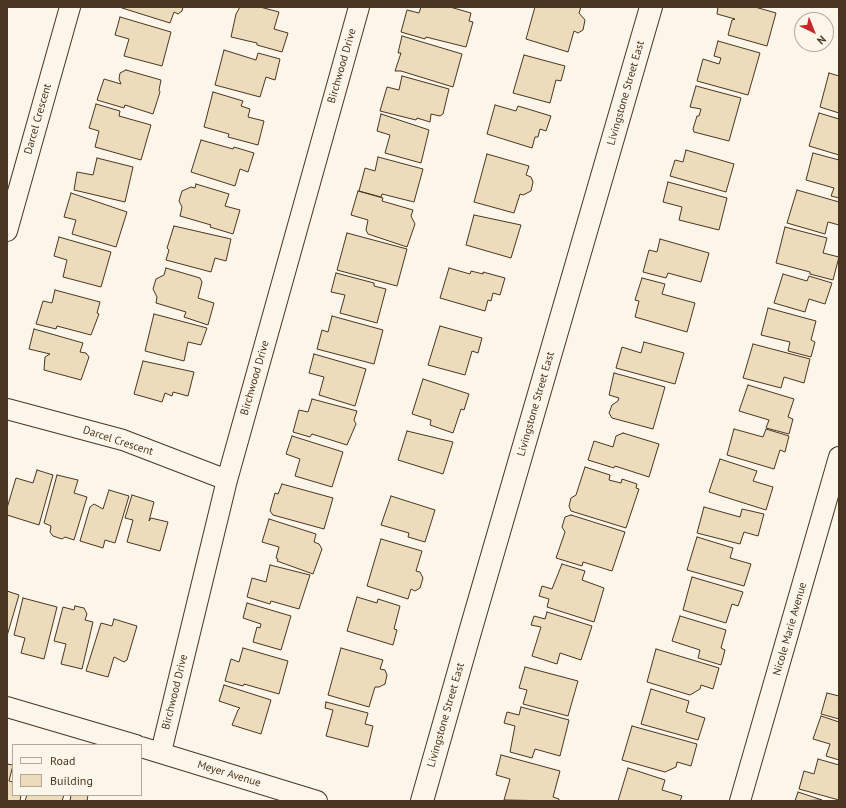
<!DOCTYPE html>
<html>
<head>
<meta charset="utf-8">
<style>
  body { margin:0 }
  #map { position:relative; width:846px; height:808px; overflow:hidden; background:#fbf6e9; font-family:"PT Sans",sans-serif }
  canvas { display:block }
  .frame { position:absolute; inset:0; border:8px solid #4a3520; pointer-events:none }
  .legend { position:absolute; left:12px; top:744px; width:130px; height:52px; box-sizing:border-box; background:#fbf6e9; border:1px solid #b4a999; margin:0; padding:5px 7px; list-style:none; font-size:12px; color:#4a3520 }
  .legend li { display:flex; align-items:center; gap:8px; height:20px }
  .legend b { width:20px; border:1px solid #b4a999 }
  .north { position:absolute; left:794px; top:12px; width:40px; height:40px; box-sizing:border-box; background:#fbf6e9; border:1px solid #b4a999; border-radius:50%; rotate:137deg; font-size:11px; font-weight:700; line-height:16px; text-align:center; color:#4a3520 }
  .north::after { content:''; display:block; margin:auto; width:14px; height:18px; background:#c62828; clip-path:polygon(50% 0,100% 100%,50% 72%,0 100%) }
</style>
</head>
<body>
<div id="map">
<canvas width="846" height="808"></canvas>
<div class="frame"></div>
<ul class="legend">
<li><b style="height:5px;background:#fbf6e9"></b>Road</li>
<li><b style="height:11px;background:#ecdcbc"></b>Building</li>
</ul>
<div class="north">N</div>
</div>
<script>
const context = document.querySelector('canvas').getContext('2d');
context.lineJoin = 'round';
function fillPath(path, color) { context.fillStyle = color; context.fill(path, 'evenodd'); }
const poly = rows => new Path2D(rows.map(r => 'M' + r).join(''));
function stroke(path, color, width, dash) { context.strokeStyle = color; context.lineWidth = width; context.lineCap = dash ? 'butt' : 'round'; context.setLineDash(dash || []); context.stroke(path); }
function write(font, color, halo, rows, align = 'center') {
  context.font = font + ' "PT Sans",sans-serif'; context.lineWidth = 3; context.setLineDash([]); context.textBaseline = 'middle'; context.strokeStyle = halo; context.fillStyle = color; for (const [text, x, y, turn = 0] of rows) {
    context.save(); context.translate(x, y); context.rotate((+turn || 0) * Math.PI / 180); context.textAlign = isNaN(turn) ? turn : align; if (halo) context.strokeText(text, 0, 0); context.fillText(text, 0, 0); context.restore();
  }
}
const building = poly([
  [122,7,183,7,182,11,178,14,174,12,170,23,122,8,122,7],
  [240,7,260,7,279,12,274,29,288,33,282,52,257,45,257,43,231,37,236,14,240,7],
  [421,7,450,7,471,13,469,21,473,22,466,47,426,37,425,39,401,32,407,10,419,13,421,7],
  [535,7,581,7,579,13,585,20,583,30,578,33,574,31,568,52,526,39,535,7],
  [718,7,755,7,776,13,767,46,728,35,732,20,735,19,717,14,718,7],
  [120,17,171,32,162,66,124,56,129,39,115,35,120,17],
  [402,36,462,54,453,87,401,71,395,71,401,53,398,53,402,36],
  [718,41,760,53,748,95,697,81,703,59,719,64,721,58,714,56,718,41],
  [224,50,256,60,258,53,280,59,275,80,266,77,260,97,215,85,224,50],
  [524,55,565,66,561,81,556,80,550,103,513,93,524,55],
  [126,70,161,80,159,90,160,92,153,114,125,105,124,108,97,100,104,79,121,84,119,79,120,73,126,70],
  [829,73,839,76,839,113,820,107,829,73],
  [402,76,449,89,443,114,440,116,431,114,430,122,417,118,416,120,380,111,387,87,399,90,402,76],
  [696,86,741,98,729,141,694,132,693,129,697,116,699,116,701,109,690,107,696,86],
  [213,92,243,101,241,106,250,109,248,117,264,121,258,145,228,137,229,134,204,127,213,92],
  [96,104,120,111,119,116,151,125,141,160,95,147,99,131,89,128,96,104],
  [495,105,516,111,518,106,551,116,546,131,540,129,538,137,535,137,532,148,487,134,495,105],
  [819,113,839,119,839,155,809,146,819,113],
  [381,114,429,130,421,163,385,153,390,135,377,131,381,114],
  [201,140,233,149,234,147,254,153,248,172,240,169,235,186,191,172,201,140],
  [686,150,734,164,726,192,670,176,675,160,683,162,686,150],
  [813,153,839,160,839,198,831,196,834,188,806,180,813,153],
  [487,154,529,166,526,175,531,177,533,182,531,191,523,195,520,194,514,213,474,202,487,154],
  [378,157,423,169,414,202,382,194,381,197,359,191,365,168,375,171,378,157],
  [97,158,133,167,125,202,74,190,77,172,93,175,97,158],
  [668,182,727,198,719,230,679,220,682,207,663,202,668,182],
  [196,184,229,194,225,206,240,210,233,234,210,227,211,225,180,216,182,207,179,201,182,191,191,187,195,188,196,184],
  [797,190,839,202,839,225,828,222,825,234,787,223,797,190],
  [358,191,383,198,382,201,413,210,411,216,415,224,407,247,368,234,366,230,368,220,351,215,358,191],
  [71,193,127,212,116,247,72,234,76,220,64,217,71,193],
  [474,215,521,225,511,258,466,245,474,215],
  [174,226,231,239,226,261,215,258,211,272,166,260,169,250,167,248,174,226],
  [785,227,827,238,823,253,839,257,833,280,810,274,810,272,776,263,785,227],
  [347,233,407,249,397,286,337,270,347,233],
  [59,237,111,252,101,287,63,277,67,260,54,256,59,237],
  [660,239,709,253,701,282,668,273,666,278,643,272,649,250,657,252,660,239],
  [166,268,200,278,202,282,198,298,214,303,208,325,184,317,186,312,156,303,157,297,153,289,156,279,164,275,166,268],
  [449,268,470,274,471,271,483,274,483,272,505,278,500,295,493,293,491,301,488,300,485,311,440,298,449,268],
  [336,273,374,283,374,286,386,289,377,323,340,313,345,295,331,292,336,273],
  [783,274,807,281,809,276,832,283,825,304,809,299,805,312,774,303,783,274],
  [642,278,665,284,662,294,695,303,687,332,635,317,639,301,635,300,642,278],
  [55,290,100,302,97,313,99,314,91,335,57,326,56,329,36,324,43,301,52,303,55,290],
  [768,308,816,321,811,340,815,342,811,357,788,351,790,342,761,335,768,308],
  [154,314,207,328,201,345,188,342,184,361,145,351,154,314],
  [332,316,383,330,374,364,317,349,322,330,328,332,332,316],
  [440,326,482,338,478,353,472,351,465,375,428,365,440,326],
  [34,329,83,343,80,352,86,353,89,357,81,380,44,370,45,357,50,354,29,349,34,329],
  [644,342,684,353,675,384,616,368,622,347,641,353,644,342],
  [753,344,810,359,804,383,784,377,781,388,743,378,753,344],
  [314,354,366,369,355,406,319,395,324,377,309,373,314,354],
  [143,361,194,372,188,396,173,392,172,396,165,393,162,402,134,394,143,361],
  [614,373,665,387,653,429,612,418,609,413,612,405,618,401,619,398,609,395,614,373],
  [423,379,469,394,464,410,461,409,453,433,430,425,431,420,412,414,423,379],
  [748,385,794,399,788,417,793,419,789,434,766,428,769,420,739,411,748,385],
  [312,399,357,411,354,420,356,424,347,445,312,434,310,437,293,432,299,410,308,412,312,399],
  [734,429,763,437,766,429,789,436,785,452,780,450,774,469,727,455,734,429],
  [407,431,453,442,443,474,398,460,407,431],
  [623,433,659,444,649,477,615,466,614,468,588,460,594,441,613,447,616,436,623,433],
  [292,436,343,452,332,487,295,476,300,459,286,454,292,436],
  [720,459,757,471,753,481,773,487,766,510,709,492,720,459],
  [585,467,610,475,609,480,621,483,622,479,637,484,636,488,639,489,626,528,571,511,569,506,571,498,576,495,585,467],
  [37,470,53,475,39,525,7,515,7,508,16,478,33,483,37,470],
  [57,475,78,480,74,493,87,497,74,540,65,537,62,539,53,536,50,532,51,526,44,523,57,475],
  [282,484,333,498,324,529,273,515,270,511,275,493,278,494,282,484],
  [109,490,129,496,115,543,105,540,103,548,80,541,90,507,94,504,103,509,109,490],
  [132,495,154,502,149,521,151,518,168,522,160,551,127,542,133,520,125,518,132,495],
  [391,496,435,510,425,542,408,537,409,533,381,525,391,496],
  [704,507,740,517,742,509,764,514,758,536,744,532,740,544,697,533,704,507],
  [571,515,625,532,612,571,583,562,582,566,556,558,565,532,562,527,565,517,571,515],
  [269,519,316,534,314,542,319,544,322,549,313,574,277,561,278,559,276,558,279,547,262,542,269,519],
  [697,537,733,548,730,558,751,564,744,586,687,570,697,537],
  [381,539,422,551,416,571,420,572,423,578,420,588,415,591,411,589,408,599,367,586,381,539],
  [562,564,585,571,582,580,604,588,594,622,547,607,549,599,539,596,542,586,552,589,562,564],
  [270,565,310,575,299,609,271,601,270,604,247,597,252,578,266,582,270,565],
  [692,577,743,592,738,606,732,604,726,623,683,610,692,577],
  [7,591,19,595,7,636,7,591],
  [357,597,377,603,378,599,400,606,394,629,397,630,393,645,347,631,357,597],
  [23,598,57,607,44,659,21,653,25,638,14,635,23,598],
  [247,603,291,616,281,650,253,642,257,627,260,628,261,624,243,618,247,603],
  [75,606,84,608,87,614,85,620,93,622,82,669,61,664,66,644,54,641,63,607,74,610,75,606],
  [547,612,592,626,581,660,560,653,557,664,532,656,541,627,531,625,534,616,545,619,547,612],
  [680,616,726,630,721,648,725,650,721,665,698,658,700,650,672,641,680,616],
  [114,619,137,626,127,660,124,662,114,657,108,677,86,671,101,623,112,626,114,619],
  [243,648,288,661,279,694,244,684,243,686,225,681,231,659,239,662,243,648],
  [341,648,383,660,380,669,385,670,387,675,385,684,379,687,375,687,369,707,328,695,341,648],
  [656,649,719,668,713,689,701,685,700,689,690,695,647,682,656,649],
  [525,667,578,681,568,716,523,704,527,690,519,688,525,667],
  [224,685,271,700,261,734,232,725,238,710,240,708,219,701,224,685],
  [651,689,689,701,686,712,705,718,698,740,641,724,651,689],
  [827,693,839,696,839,719,821,714,827,693],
  [326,702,368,713,365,724,373,726,368,747,326,736,333,710,325,708,326,702],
  [521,707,569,720,560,756,535,749,532,758,510,752,515,726,504,723,507,712,519,715,521,707],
  [821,716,839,722,839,760,826,756,830,744,813,739,821,716],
  [632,726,697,744,691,766,677,762,676,767,665,772,622,760,632,726],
  [501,755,560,771,553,797,559,799,559,801,504,800,510,779,496,775,501,755],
  [818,759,839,765,839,800,799,789,804,771,814,774,818,759],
  [7,764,13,765,9,781,13,782,13,795,21,795,20,801,7,801,7,764],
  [628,768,665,780,662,790,682,796,680,801,618,801,628,768],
  [798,792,822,800,795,801,798,792],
  [27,795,64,795,62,801,25,801,27,795],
  [71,795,88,795,87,801,70,801,71,795]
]);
const minor = poly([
  [7,231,70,7],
  [7,409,123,440,227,480],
  [7,707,136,745],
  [141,747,317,801],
  [161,752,227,480,359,7],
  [740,801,839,457]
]);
const tertiary = poly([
  [422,801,470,632,651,7]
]);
const streetNames = [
  ["Birchwood Drive",342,66,-74],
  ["Livingstone Street East",626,93,-74],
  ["Darcel Crescent",38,119,-74],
  ["Birchwood Drive",255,378,-74],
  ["Livingstone Street East",536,404,-74],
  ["Darcel Crescent",118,441,18],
  ["Nicole Marie Avenue",790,629,-74],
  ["Birchwood Drive",175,692,-76],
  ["Livingstone Street East",446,715,-74],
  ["Meyer Avenue",229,774,17]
];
fillPath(building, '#ecdcbc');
stroke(building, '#4a3520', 1);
stroke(minor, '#4a3520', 22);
stroke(tertiary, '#4a3520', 24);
stroke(minor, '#fbf6e9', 20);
stroke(tertiary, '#fbf6e9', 22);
write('11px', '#4a3520', '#fbf6e9', streetNames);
</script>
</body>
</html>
